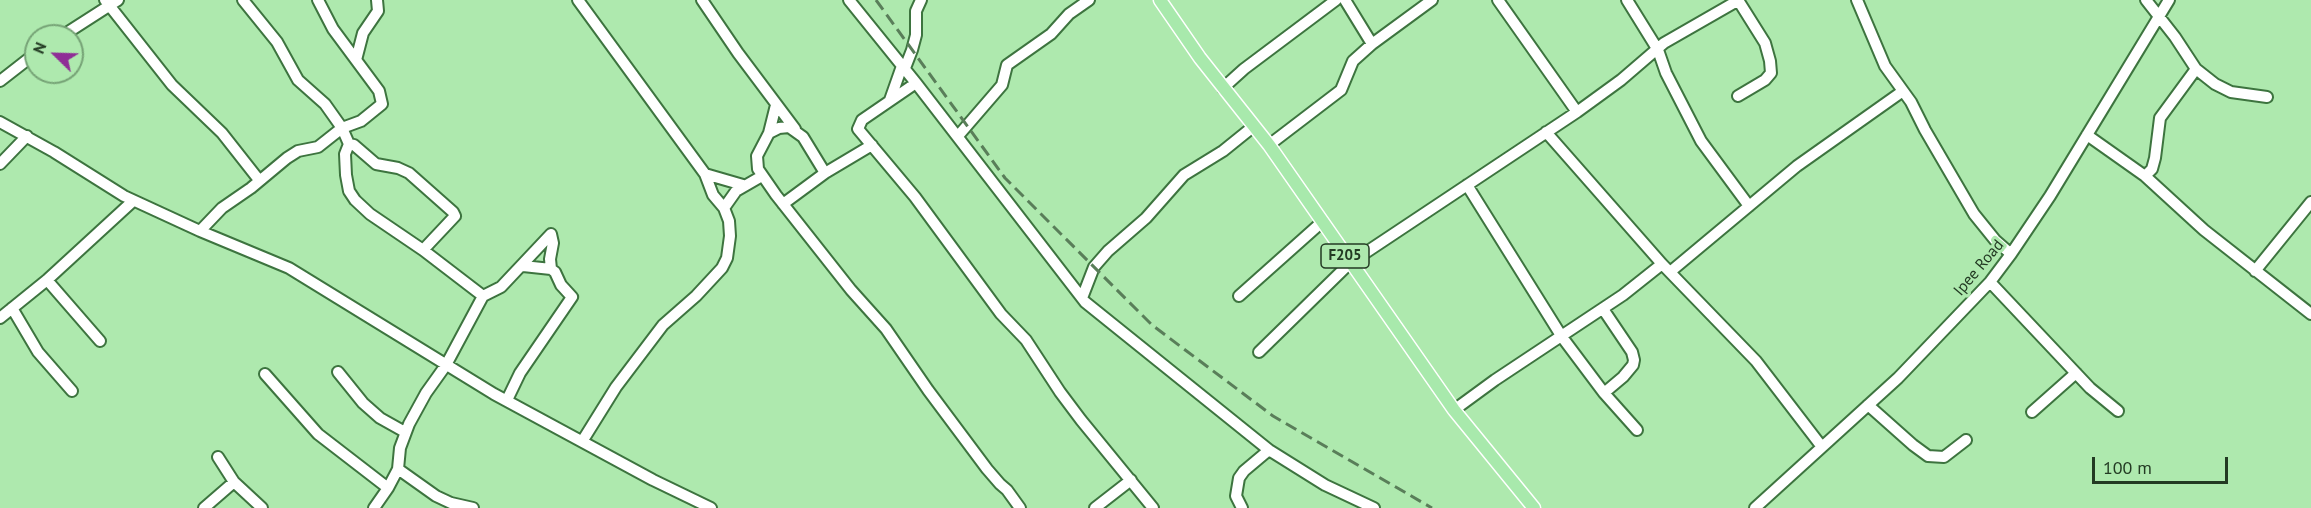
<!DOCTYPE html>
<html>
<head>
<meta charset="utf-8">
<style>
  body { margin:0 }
  #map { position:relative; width:2311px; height:508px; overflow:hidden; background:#aee9ae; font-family:"PT Sans",sans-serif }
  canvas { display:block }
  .north { position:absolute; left:24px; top:24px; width:60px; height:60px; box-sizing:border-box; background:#aee9ae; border:2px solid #76a376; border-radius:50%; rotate:293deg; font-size:16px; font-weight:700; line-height:24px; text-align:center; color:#233a23 }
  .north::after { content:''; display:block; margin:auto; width:21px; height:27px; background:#8f2e96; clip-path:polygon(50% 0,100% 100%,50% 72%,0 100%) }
  .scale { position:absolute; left:2092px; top:457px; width:136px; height:27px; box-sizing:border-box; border:3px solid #233a23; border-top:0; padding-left:8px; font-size:18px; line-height:21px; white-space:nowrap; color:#233a23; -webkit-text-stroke:4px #aee9ae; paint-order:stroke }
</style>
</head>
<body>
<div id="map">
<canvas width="2311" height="508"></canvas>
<div class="north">N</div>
<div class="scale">100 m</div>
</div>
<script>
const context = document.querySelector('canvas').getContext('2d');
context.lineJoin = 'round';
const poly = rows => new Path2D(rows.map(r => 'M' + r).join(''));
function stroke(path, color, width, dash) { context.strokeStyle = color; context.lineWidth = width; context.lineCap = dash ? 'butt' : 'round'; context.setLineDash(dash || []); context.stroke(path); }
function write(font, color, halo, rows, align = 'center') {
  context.font = font + ' "PT Sans",sans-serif'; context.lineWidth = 6; context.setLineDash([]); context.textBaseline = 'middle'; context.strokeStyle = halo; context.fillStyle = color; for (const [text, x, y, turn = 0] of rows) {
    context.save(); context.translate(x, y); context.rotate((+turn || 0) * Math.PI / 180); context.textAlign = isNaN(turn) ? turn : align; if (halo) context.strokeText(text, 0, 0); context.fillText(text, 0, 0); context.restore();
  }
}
const minor = poly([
  [105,0,172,85,222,133,259,180],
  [243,0,277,42,298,80,325,104,342,128,349,144,345,154,346,175,349,191,355,200,370,214,423,250,483,296,501,287,551,234,553,243,550,259,551,269],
  [578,0,705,174,713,195,724,208,729,221,730,236,727,258,722,268,696,296,663,325,616,387,583,440],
  [702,0,738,53,795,129],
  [849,0,916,83,1085,302,1269,450,1325,485,1374,508],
  [1345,0,1372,44],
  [1498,0,1577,112],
  [1627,0,1658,50,1666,73,1701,141,1749,206],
  [1857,0,1885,66,1911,102,1925,130,1974,214,1995,240,2011,254],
  [2146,0,2175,37,2196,69,2215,84,2231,92,2267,97],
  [62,36,118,0],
  [356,60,363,33,378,11,377,0],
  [905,68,912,50,916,35,916,11,921,0],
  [0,81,36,53],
  [916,83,862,120,858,129,915,197,1001,314,1026,340,1060,392,1081,420,1153,508],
  [1223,88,1244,69,1336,0],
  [1738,96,1765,80,1771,73,1770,61,1765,43,1738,0],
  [890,100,902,66],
  [0,122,54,152,124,196,200,231,289,268,494,394,653,480,711,508],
  [1546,132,1662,264,1756,361,1822,447],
  [769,133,776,105],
  [2087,135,2145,176,2204,230,2311,314],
  [958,136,1002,85,1007,65,1051,34,1069,14,1089,0],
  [349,144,354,145,376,164,398,168,409,173,453,212,455,216,423,250],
  [1269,145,1341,90,1353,61,1372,44,1432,0],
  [0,164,27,136],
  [825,173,803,137,789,127,779,128,769,133,757,156,758,169,776,195,851,290,886,329,928,390,987,469,1000,484,1007,490,1020,508],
  [705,174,743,185],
  [2145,176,2152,169,2155,158,2160,118,2196,69],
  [1467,185,1562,337,1604,393,1637,430],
  [783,204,825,173,872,145],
  [724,208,736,191,762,176],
  [200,231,222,208,251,188,287,158,298,151,318,147,342,128,361,121,382,104,379,91,333,29,318,0],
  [2255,271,2311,202],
  [1670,272,1797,166,1903,91],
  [47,280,100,341],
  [1990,282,2090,388,2118,411],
  [1239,296,1322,222],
  [1082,298,1094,267,1108,251,1146,218,1184,175,1223,151,1254,126],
  [12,308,38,352,72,391],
  [1603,309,1632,352,1634,360,1633,365,1623,377,1604,393],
  [0,318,47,280,133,201],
  [1259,352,1350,263,1577,112,1621,80,1664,43,1739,0],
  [338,372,363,403,380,418,405,432],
  [265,374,318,434,388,488],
  [507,400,520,373,572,297,561,285,555,272,551,269,523,266],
  [1868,405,1913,445,1928,456,1944,457,1966,440],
  [1454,410,1495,380,1623,295,1662,264],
  [2032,412,2076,373],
  [218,457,234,482,262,508],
  [398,469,436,496,451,503,473,508],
  [204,508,234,482],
  [374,508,388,488,398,469,400,448,409,424,426,393,446,365,483,296],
  [1095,508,1131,480],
  [1242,508,1236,496,1239,478,1244,471,1269,450],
  [1755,508,1898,378,1990,282,2011,254,2050,196,2169,0]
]);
const major = poly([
  [1160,0,1200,58,1269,145,1454,410,1534,508]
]);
const rail = poly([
  [876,0,1005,178,1152,325,1273,416,1432,508]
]);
const shields = [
  [1345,256,48]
];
const shieldNames = [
  ["F205",1345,256]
];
const streetNames = [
  ["Ipee Road",1979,268,-50]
];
stroke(minor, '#3d743f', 14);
stroke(major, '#fff', 15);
stroke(minor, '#fff', 10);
stroke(major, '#a8e9ac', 12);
stroke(rail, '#597e59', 3, [12, 6]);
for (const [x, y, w] of shields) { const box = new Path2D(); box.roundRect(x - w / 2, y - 12, w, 24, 4.5); context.fillStyle = '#aee9ae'; context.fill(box); stroke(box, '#233a23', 1.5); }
write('bold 15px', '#233a23', null, shieldNames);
write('16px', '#233a23', '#aee9ae', streetNames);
</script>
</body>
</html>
